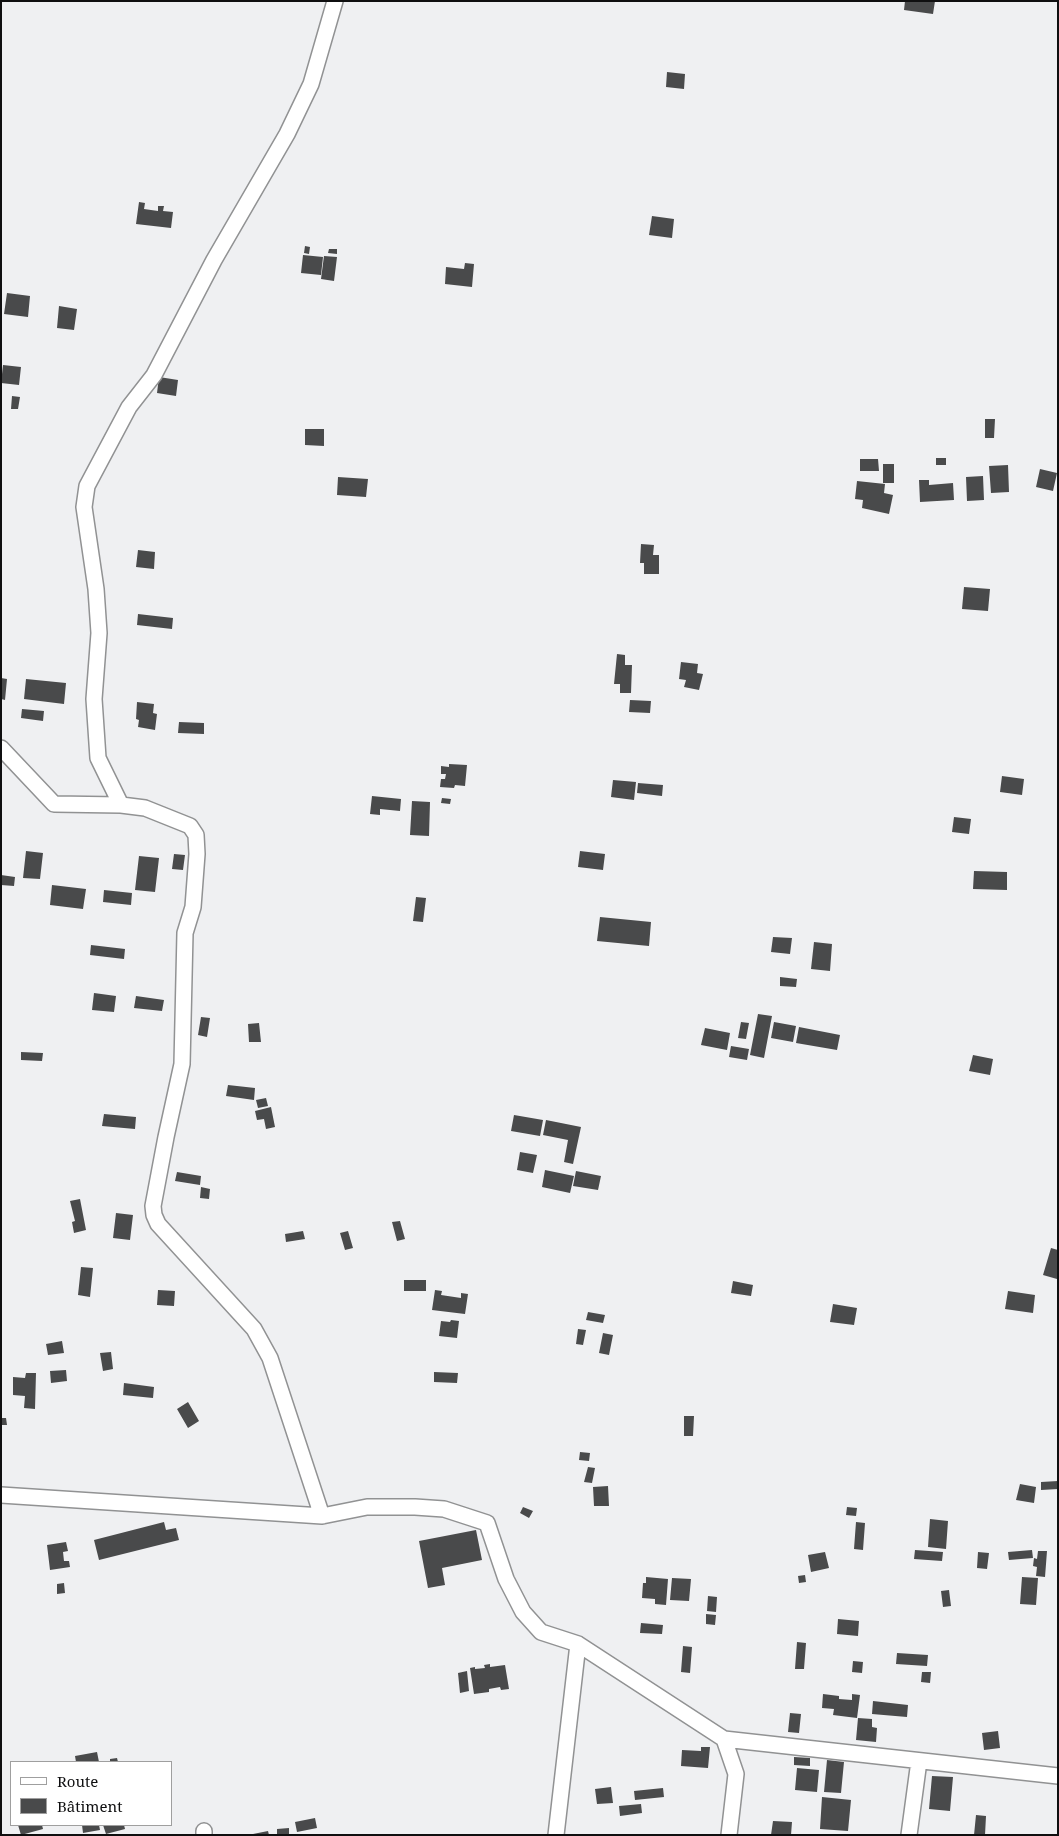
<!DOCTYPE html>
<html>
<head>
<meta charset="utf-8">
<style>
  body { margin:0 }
  #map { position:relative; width:1059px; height:1836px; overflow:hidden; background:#eff0f2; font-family:"Noto Serif",serif }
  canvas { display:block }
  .frame { position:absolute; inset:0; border:2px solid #0f0f10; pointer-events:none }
  .legend { position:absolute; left:10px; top:1761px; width:162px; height:65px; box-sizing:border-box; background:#fff; border:1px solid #9f9f9f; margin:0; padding:6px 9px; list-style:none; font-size:15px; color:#0f0f10 }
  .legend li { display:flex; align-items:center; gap:10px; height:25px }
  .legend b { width:25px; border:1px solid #9f9f9f }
</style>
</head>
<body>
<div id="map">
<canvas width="1059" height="1836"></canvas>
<div class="frame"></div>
<ul class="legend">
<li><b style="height:6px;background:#fff"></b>Route</li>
<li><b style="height:14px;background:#494a4b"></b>Bâtiment</li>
</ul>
</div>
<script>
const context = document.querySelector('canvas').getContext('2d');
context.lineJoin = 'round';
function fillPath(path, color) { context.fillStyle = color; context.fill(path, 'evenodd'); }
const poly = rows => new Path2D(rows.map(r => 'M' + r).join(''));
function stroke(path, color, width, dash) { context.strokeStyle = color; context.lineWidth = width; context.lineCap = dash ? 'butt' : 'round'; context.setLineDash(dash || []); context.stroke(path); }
const building = poly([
  [905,1,935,1,933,14,904,10],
  [667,72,685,74,684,89,666,87],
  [139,202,145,203,144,209,158,211,158,206,164,206,163,211,173,212,171,228,136,224],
  [652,216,674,219,672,238,649,235],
  [305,246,310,247,309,254,304,253],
  [329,249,337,249,337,254,328,253],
  [303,255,323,257,321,275,301,273],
  [324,256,337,257,334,281,321,279],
  [465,263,474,264,472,287,445,284,446,267,464,269],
  [7,293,30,296,28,317,4,314],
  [59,306,77,309,74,330,57,328],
  [3,365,21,367,19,385,1,383],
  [159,377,178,380,176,396,157,393],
  [12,396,20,397,18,409,11,409],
  [985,419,995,419,994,438,985,438],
  [305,429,324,429,324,446,305,445],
  [936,458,946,458,946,465,936,465],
  [860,459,878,459,879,471,860,471],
  [883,464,894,464,894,483,883,483],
  [1008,465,1009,492,991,493,989,466],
  [1040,469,1057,473,1053,491,1036,487],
  [983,476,984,500,967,501,966,477],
  [338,477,368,479,366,497,337,495],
  [919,480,929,480,929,485,953,483,954,500,920,502],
  [857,481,885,484,884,493,893,495,889,514,862,508,863,500,855,499],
  [641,544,654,545,653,555,659,555,659,574,644,574,644,563,640,563],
  [138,550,155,552,154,569,136,567],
  [964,587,990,589,988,611,962,609],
  [138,614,173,618,172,629,137,625],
  [617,654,625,655,625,665,632,665,631,693,620,693,620,684,614,684],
  [681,662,698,664,697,673,703,674,699,690,684,687,686,680,679,679],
  [1,678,7,679,5,700,1,699],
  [26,679,66,683,64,704,24,699],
  [630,700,651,701,650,713,629,712],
  [137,702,154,704,153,713,157,714,155,730,138,727,139,720,136,719],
  [22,709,44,711,43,721,21,718],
  [179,722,204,723,204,734,178,733],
  [449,764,467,765,465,786,455,785,454,788,440,787,441,779,445,779,446,774,441,774,441,766,449,767],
  [1002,776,1024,779,1022,795,1000,792],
  [613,780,636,782,634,800,611,797],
  [638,783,663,785,662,796,637,793],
  [372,796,401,799,400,811,380,809,380,815,370,814],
  [442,798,451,799,450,804,441,803],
  [412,801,430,802,429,836,410,835],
  [954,817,971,819,969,834,952,832],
  [26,851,43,853,40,879,23,878],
  [580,851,605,854,603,870,578,867],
  [174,854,185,855,183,870,172,869],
  [139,856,159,858,155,892,135,890],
  [974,871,1007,872,1007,890,973,889],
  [1,875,15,877,14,886,1,885],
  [52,885,86,889,83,909,50,905],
  [104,890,132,893,131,905,103,902],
  [416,897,426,898,423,922,413,921],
  [600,917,651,922,649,946,597,941],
  [773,937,792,938,790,954,771,952],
  [814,942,832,944,830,971,811,969],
  [91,945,125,949,124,959,90,955],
  [780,977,797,979,796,987,780,986],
  [94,993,116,996,114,1012,92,1010],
  [136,996,164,1000,162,1011,134,1008],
  [758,1014,772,1016,764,1058,750,1055],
  [201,1017,210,1018,207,1037,198,1035],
  [741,1022,749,1023,746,1039,738,1038],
  [774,1022,796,1026,793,1042,771,1038],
  [259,1023,261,1042,249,1042,248,1024],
  [799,1027,840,1035,837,1050,796,1043],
  [705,1028,730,1033,727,1050,701,1045],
  [731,1046,749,1049,747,1060,729,1057],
  [21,1052,43,1053,42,1061,21,1060],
  [973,1055,993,1059,990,1075,969,1071],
  [228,1085,255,1088,254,1100,226,1096],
  [266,1098,268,1106,258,1108,256,1100],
  [271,1107,275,1127,266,1129,264,1119,257,1120,255,1111],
  [104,1114,136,1117,135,1129,102,1126],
  [514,1115,543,1120,540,1136,511,1131],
  [546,1120,581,1127,573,1164,564,1162,568,1140,543,1135],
  [520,1152,537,1155,533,1173,517,1170],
  [545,1170,574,1176,570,1193,542,1187],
  [576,1171,601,1176,598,1190,573,1186],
  [177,1172,201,1176,200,1185,175,1181],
  [201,1187,210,1189,209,1199,200,1198],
  [80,1199,86,1230,74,1233,72,1222,75,1221,70,1201],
  [116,1213,133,1215,130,1240,113,1238],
  [400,1221,405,1239,397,1241,392,1222],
  [303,1231,305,1239,286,1242,285,1234],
  [348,1231,353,1248,345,1250,340,1233],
  [1051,1248,1058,1250,1057,1279,1043,1275],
  [81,1267,93,1268,90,1297,78,1295],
  [404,1280,426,1280,426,1291,404,1291],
  [733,1281,753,1285,751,1296,731,1293],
  [158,1290,175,1291,174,1306,157,1305],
  [435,1290,442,1291,441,1295,461,1298,461,1293,468,1294,465,1314,432,1310],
  [1008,1291,1035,1295,1033,1313,1005,1309],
  [833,1304,857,1308,854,1325,830,1322],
  [588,1312,605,1315,603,1323,586,1320],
  [451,1320,459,1321,457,1338,439,1336,441,1321,450,1322],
  [578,1329,586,1330,583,1345,576,1344],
  [603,1333,613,1335,609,1355,599,1353],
  [62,1341,64,1353,48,1355,46,1344],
  [111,1352,113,1369,103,1371,100,1353],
  [66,1370,67,1381,51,1383,50,1371],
  [434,1372,458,1373,457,1383,434,1382],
  [26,1373,36,1373,35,1409,24,1408,25,1396,13,1395,13,1377,25,1378],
  [124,1383,154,1387,153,1398,123,1395],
  [188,1402,199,1421,188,1428,177,1409],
  [684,1416,694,1416,693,1436,684,1436],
  [1,1418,6,1418,7,1425,1,1425],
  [580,1452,590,1453,589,1461,579,1460],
  [588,1467,595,1468,592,1483,584,1482],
  [1058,1481,1058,1489,1041,1490,1041,1482],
  [1020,1484,1036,1487,1034,1503,1016,1500],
  [608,1486,609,1506,594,1506,593,1487],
  [523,1507,533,1511,529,1518,520,1513],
  [847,1507,857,1508,856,1516,846,1515],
  [930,1519,948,1521,946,1549,928,1547],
  [164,1522,166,1530,176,1528,179,1540,99,1560,94,1540],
  [856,1522,865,1523,863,1550,854,1549],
  [476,1530,482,1560,442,1568,445,1585,428,1588,419,1541],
  [66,1542,68,1551,63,1552,64,1561,69,1561,70,1567,50,1570,47,1545],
  [915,1550,943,1552,942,1561,914,1559],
  [1032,1550,1033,1558,1009,1560,1008,1552],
  [1038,1551,1047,1551,1045,1577,1036,1576,1037,1567,1033,1566,1034,1558,1037,1559],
  [825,1552,829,1568,811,1572,808,1555],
  [978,1552,989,1553,987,1569,977,1568],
  [805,1575,806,1582,799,1583,798,1576],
  [646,1577,668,1579,666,1605,655,1604,655,1599,642,1598,643,1583,646,1583],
  [1022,1577,1038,1578,1036,1605,1020,1604],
  [672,1578,691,1579,689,1601,670,1600],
  [64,1583,65,1593,57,1594,57,1584],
  [949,1590,951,1606,943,1607,941,1591],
  [708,1596,717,1597,716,1612,707,1611],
  [706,1614,716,1615,715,1625,706,1624],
  [838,1619,859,1621,858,1636,837,1634],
  [641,1623,663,1625,662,1634,640,1633],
  [797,1642,806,1643,804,1669,795,1669],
  [683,1646,692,1647,690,1673,681,1672],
  [897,1653,928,1655,927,1666,896,1664],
  [853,1661,863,1662,862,1673,852,1672],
  [490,1664,490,1667,505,1665,509,1689,501,1690,500,1687,489,1689,489,1692,474,1694,470,1668,475,1667,475,1669,485,1668,484,1665],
  [467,1671,469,1691,460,1693,458,1673],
  [922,1672,931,1672,930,1683,921,1682],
  [823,1694,839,1696,839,1699,852,1700,852,1694,860,1695,857,1718,833,1715,834,1709,822,1708],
  [873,1701,908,1705,907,1717,872,1714],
  [790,1713,801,1714,799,1733,788,1732],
  [858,1718,872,1719,872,1727,877,1728,876,1742,856,1740],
  [998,1731,1000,1748,984,1750,982,1733],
  [701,1747,710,1747,708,1768,681,1766,682,1750,701,1751],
  [97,1752,99,1762,76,1762,75,1756],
  [794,1757,810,1758,810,1766,794,1765],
  [117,1758,118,1762,110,1762,110,1759],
  [827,1760,844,1762,841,1793,824,1792],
  [797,1768,819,1770,817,1792,795,1790],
  [932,1776,953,1777,950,1811,929,1809],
  [611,1787,613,1803,597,1804,595,1789],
  [663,1788,664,1797,635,1800,634,1791],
  [822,1797,851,1800,848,1831,820,1829],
  [641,1804,642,1813,620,1816,619,1806],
  [976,1815,986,1816,985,1835,974,1835],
  [315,1818,317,1828,297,1832,295,1822],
  [773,1821,792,1822,791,1835,771,1835],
  [18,1825,42,1825,43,1829,21,1835],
  [82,1825,99,1825,100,1830,83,1833],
  [103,1825,124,1825,125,1829,106,1834],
  [289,1828,289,1835,277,1835,277,1829],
  [268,1831,269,1835,253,1835,253,1834]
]);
const minor = poly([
  [1,748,54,804,121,805,145,808,190,826,196,835,197,854,193,907,185,933,182,1064,166,1137,153,1206,154,1215,158,1224,254,1329,270,1358,322,1516,367,1507,415,1507,444,1509,487,1523,506,1579,523,1612,541,1632,578,1644,724,1739,1058,1776],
  [121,805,98,758,94,699,99,633,96,589,84,507,87,486,129,407,154,375,214,260,287,134,311,84,335,1],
  [1,1495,322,1516],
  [724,1739,736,1774,729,1835],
  [204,1835,204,1831],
  [556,1835,578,1644],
  [909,1835,919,1761]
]);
fillPath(building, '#494a4b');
stroke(minor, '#919293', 18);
stroke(minor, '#fff', 15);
</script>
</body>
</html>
